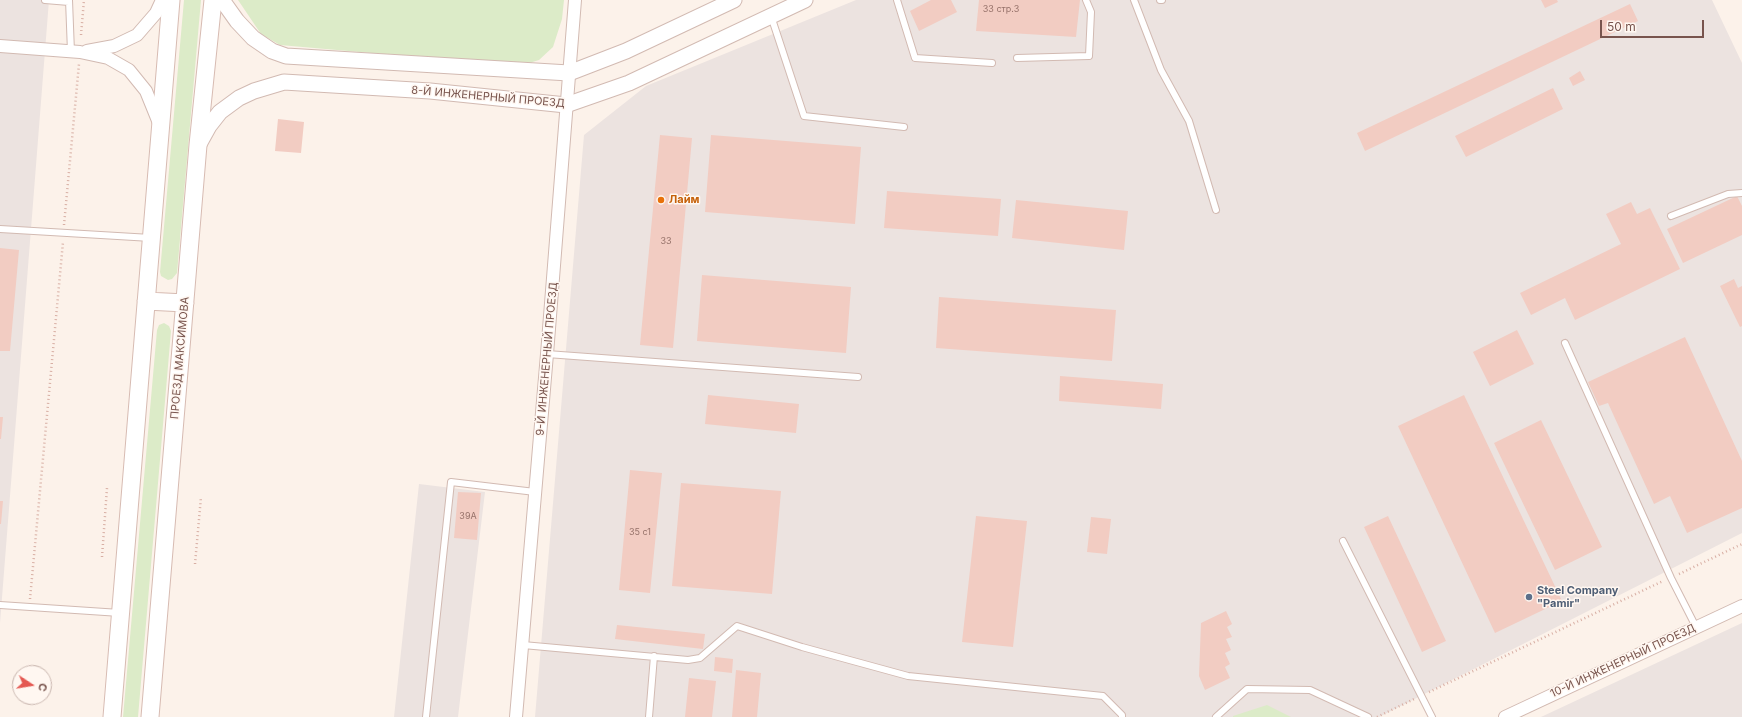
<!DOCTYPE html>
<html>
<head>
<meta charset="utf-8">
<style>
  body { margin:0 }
  #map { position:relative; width:1742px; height:717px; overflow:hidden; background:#fcf2ea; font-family:Inter,sans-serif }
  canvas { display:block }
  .north { position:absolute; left:12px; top:665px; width:40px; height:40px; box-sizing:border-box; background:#fff7f1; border:1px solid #c9b6af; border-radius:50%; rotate:102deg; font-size:11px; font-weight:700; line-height:16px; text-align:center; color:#78544d }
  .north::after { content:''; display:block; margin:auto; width:14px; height:18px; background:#e45851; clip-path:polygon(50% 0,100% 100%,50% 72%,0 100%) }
  .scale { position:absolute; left:1600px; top:20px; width:104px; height:18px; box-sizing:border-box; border:2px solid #78544d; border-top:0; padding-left:5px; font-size:12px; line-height:14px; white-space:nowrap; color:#78544d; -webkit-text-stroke:3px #fff7f1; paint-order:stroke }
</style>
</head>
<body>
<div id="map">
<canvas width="1742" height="717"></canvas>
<div class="north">С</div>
<div class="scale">50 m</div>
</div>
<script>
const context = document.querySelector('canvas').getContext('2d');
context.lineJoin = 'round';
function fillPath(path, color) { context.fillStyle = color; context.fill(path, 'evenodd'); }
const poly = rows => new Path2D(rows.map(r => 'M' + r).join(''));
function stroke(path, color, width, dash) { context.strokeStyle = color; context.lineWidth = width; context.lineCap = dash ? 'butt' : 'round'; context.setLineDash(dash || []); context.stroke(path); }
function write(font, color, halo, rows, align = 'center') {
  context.font = font + ' Inter,sans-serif'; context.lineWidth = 3; context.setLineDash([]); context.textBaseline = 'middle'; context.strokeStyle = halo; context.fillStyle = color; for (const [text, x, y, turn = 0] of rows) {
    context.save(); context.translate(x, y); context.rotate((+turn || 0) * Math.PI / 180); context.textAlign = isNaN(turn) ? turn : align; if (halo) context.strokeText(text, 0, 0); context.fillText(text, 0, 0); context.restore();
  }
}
const industrial = poly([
  [0,0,49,0,0,623],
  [856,0,1712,0,1742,63,1742,533,1379,717,535,717,584,135,646,86],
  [419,484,485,492,458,717,394,717],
  [1742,623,1742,717,1541,717]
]);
const green = poly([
  [184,0,201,0,177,273,172,279,168,280,161,276,160,272],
  [238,0,564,0,562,19,553,47,539,60,526,64,508,65,280,45,261,34],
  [164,323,169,326,171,331,138,717,123,717,157,330,159,325],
  [1267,705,1291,717,1233,717,1233,716]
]);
const building = poly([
  [931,0,951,0,957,12,919,31,910,11],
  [979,0,1080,0,1076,37,976,31],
  [1541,0,1557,0,1558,2,1545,8],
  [1630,4,1638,21,1365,151,1357,133],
  [1580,71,1585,80,1573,86,1569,78],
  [1553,88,1563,109,1466,157,1455,136],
  [278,119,304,122,301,153,275,151],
  [660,135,692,138,673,348,640,345],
  [711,135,861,147,855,224,705,212],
  [887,191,1001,199,998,236,884,228],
  [1737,196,1742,206,1742,235,1683,263,1667,229],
  [1016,200,1128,211,1124,250,1012,238],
  [1631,202,1637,214,1650,208,1680,269,1575,320,1565,298,1531,315,1520,293,1621,244,1606,214],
  [0,248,19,250,10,351,0,351],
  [702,275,851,287,846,353,697,341],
  [1734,279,1738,288,1742,286,1742,326,1740,327,1720,286],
  [939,297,1116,310,1112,361,936,348],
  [1517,330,1534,364,1490,386,1473,352],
  [1685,337,1742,461,1742,508,1687,533,1670,496,1654,504,1608,403,1599,406,1588,382],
  [1060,376,1163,384,1161,409,1059,401],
  [708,395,799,404,796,433,705,424],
  [1464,395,1562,601,1495,633,1398,426],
  [0,417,3,417,1,439,0,439],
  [1541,420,1602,547,1555,570,1494,443],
  [630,470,662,473,650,593,619,590],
  [681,483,781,491,772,594,672,586],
  [458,492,481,493,477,540,454,538],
  [0,501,3,501,1,524,0,524],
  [976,516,1027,521,1013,647,962,642],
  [1388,516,1446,641,1422,652,1364,527],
  [1091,517,1111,519,1107,554,1087,552],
  [1226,611,1232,624,1227,627,1232,637,1226,639,1231,650,1225,653,1230,664,1225,667,1230,678,1205,690,1199,676,1201,623],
  [617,625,705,634,703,649,615,639],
  [715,657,733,659,732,673,714,671],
  [736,670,761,673,757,717,732,717],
  [689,678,716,681,712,717,685,717]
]);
const path = poly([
  [81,35,84,0],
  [64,225,79,64],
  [102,557,107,488],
  [195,564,201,497],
  [1679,574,1742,544],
  [30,599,63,242],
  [1429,692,1663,581],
  [1377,717,1414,699]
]);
const service = poly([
  [45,0,69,2],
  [69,0,71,52],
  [897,0,915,58,992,63],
  [1134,0,1161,70,1189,121,1216,210],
  [1160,0,1162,0],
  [771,16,804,116,904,127],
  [1017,58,1089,56,1091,12,1086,0],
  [1671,216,1728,194,1742,193],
  [0,229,151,238],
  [1565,343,1671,578,1696,627],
  [547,354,858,377],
  [1343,541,1432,717],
  [0,605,120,613],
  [523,645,688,660,700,658,737,626,802,647,908,676,1103,696,1122,715,1122,717],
  [426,717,451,482,535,492],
  [649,717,654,656],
  [1216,717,1247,689,1310,690,1368,717]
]);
const minor = poly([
  [0,46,80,52,108,58,129,70,146,91,159,123],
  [87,51,114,46,137,35,156,13,162,0],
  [516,717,547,354,575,0],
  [1505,717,1742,606]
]);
const tertiary = poly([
  [222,0,237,21,253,38,272,51,286,56,569,73,626,51,734,0],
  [199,144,209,126,220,112,239,98,254,91,284,82,430,91,566,105,629,83,805,0]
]);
const secondary = poly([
  [146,301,185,303],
  [112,717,171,0],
  [150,717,198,145,213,0]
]);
const markers = [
  [661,200,4,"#e8710a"],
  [1529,597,4,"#5c6f8a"]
];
const numberNames = [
  ["33 стр.3",1001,9],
  ["33",666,241],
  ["39А",468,516],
  ["35 с1",640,532]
];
const streetNames = [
  ["8-Й ИНЖЕНЕРНЫЙ ПРОЕЗД",488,97,5],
  ["ПРОЕЗД МАКСИМОВА",180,358,-85],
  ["9-Й ИНЖЕНЕРНЫЙ ПРОЕЗД",547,359,-85],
  ["10-Й ИНЖЕНЕРНЫЙ ПРОЕЗД",1623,661,-25]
];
const foodNames = [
  ["Лайм",669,200]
];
const serviceNames = [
  ["Steel Company",1537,591],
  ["\"Pamir\"",1537,604]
];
fillPath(industrial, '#ece3e0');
fillPath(green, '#dcebc8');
fillPath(building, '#f2ccc2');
stroke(service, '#d2bab2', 8);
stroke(minor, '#d2bab2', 14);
stroke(tertiary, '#d2bab2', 17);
stroke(secondary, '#d7bbb2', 19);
stroke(path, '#d8afa4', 2.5, [1, 3]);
stroke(service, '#fff', 6);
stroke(minor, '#fff', 12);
stroke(tertiary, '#fff', 15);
stroke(secondary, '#fff', 17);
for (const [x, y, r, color] of markers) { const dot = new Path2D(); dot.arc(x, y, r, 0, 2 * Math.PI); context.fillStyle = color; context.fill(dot); stroke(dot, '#fff7f1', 1.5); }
write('9px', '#96726a', null, numberNames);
write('11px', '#78544d', '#fff7f1', streetNames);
write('bold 11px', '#c56008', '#fff7f1', foodNames, 'left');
write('bold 11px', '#4e5e75', '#fff7f1', serviceNames, 'left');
</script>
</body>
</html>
